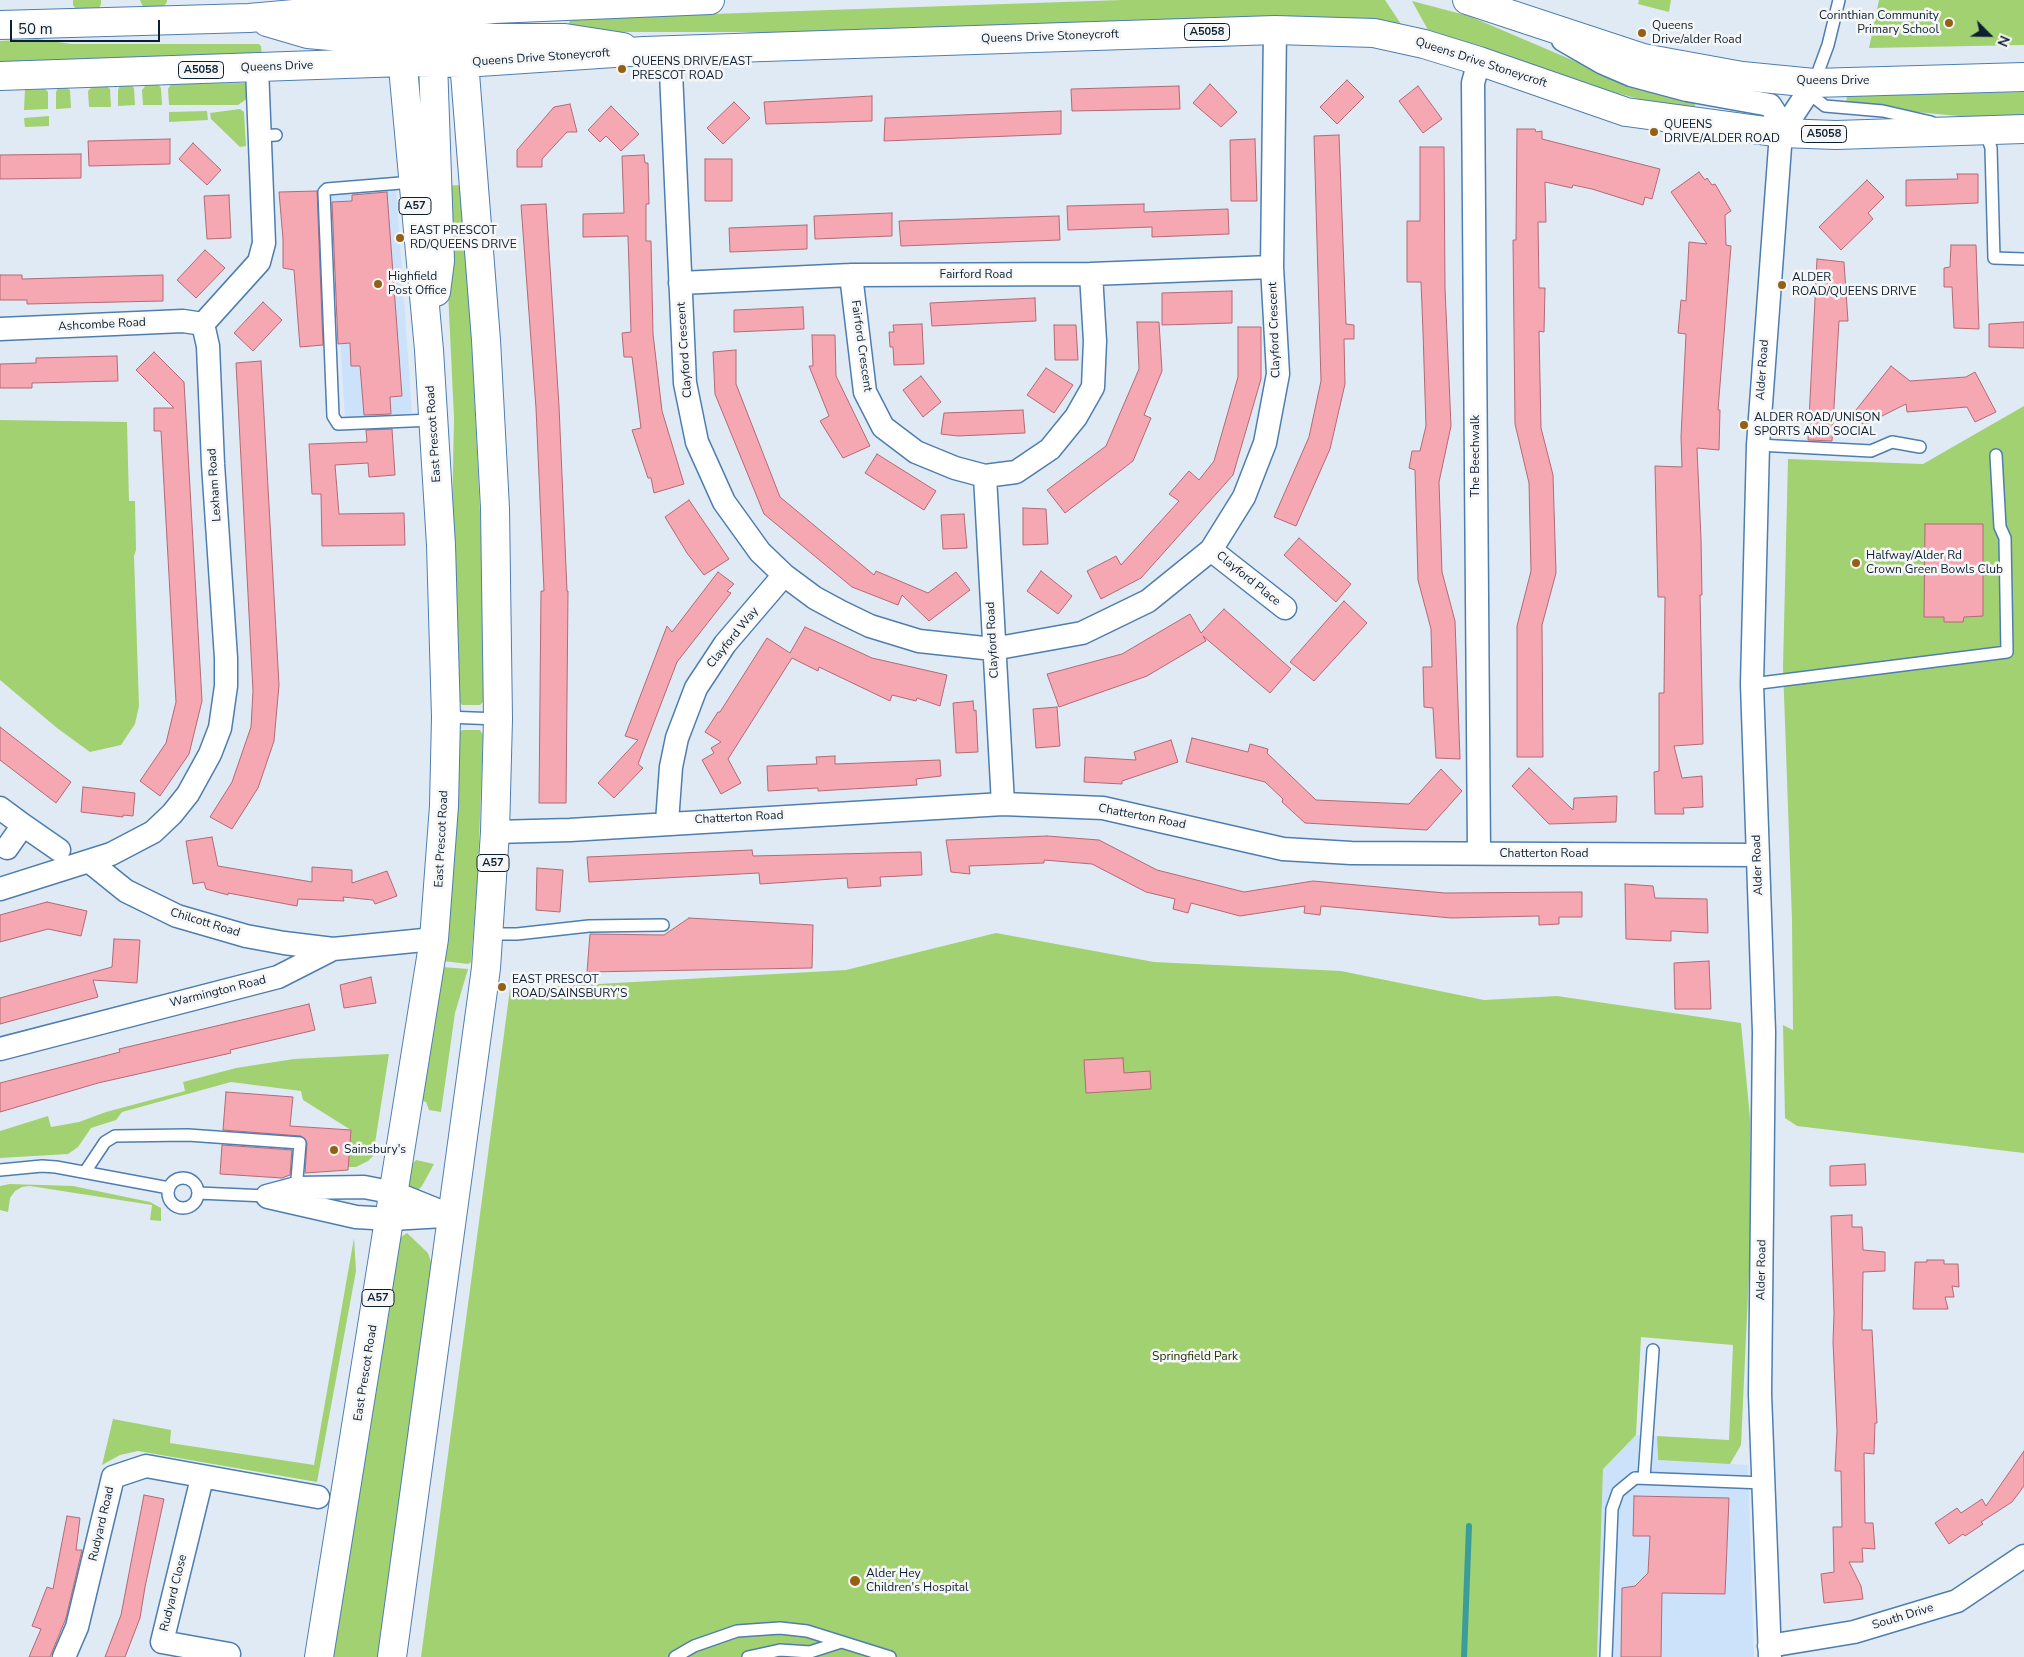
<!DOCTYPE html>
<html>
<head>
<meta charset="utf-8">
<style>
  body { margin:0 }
  #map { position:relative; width:2024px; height:1657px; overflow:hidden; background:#e0eaf5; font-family:"Nunito Sans",sans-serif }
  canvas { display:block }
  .north { position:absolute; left:1964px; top:10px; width:50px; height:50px; -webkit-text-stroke:4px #f6f6f6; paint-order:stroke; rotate:113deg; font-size:14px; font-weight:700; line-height:20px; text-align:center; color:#0c2034 }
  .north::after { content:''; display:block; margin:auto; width:18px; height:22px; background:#0c2034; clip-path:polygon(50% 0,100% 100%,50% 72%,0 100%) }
  .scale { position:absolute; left:10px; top:20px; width:150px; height:22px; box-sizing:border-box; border:2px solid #0c2034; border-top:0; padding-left:6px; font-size:15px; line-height:18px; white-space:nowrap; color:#0c2034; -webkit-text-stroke:4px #f6f6f6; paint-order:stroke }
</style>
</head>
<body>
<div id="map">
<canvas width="2024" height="1657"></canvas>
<div class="north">N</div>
<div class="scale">50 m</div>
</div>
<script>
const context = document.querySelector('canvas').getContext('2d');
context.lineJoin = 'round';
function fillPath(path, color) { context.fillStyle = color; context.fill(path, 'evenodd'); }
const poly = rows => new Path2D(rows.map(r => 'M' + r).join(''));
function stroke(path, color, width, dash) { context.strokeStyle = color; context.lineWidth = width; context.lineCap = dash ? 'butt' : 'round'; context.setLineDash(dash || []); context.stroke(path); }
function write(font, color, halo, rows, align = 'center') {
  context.font = font + ' "Nunito Sans",sans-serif'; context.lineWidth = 5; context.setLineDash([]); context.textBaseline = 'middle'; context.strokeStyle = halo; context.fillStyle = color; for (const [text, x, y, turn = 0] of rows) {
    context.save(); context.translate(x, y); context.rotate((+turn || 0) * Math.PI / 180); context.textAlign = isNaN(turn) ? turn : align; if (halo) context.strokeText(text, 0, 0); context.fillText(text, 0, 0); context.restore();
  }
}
const built = poly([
  [396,187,412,413,345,418,331,191],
  [1636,1435,1657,1436,1658,1460,1748,1465,1754,1657,1597,1657,1603,1468]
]);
const green = poly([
  [73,0,101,0,101,4,99,8,77,10,73,5],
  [140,0,167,0,167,2,164,6,143,7],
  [1122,0,1385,0,1401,24,1365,19,1314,18,810,36,742,32,569,32,567,29,570,20,625,17],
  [1639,0,1671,0,1669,12,1638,4],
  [1879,0,2024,0,2024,45,1869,48],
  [1412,1,1469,16,1584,65,1696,100,1694,111,1650,102,1588,85,1428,30],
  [38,39,71,44,259,44,261,46,262,56,0,66,0,41],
  [247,83,248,98,238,105,169,105,168,89,171,84],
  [158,84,161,88,162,105,143,105,142,90,146,85],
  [120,85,131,85,134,88,135,105,118,106,118,90],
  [107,86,110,89,111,107,89,107,88,91,92,87],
  [58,88,67,88,70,90,71,108,56,109,56,92],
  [45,89,48,92,48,109,24,110,25,90],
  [2024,92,2024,118,1978,118,1846,105,1847,95],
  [240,109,244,112,246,146,240,147,211,119,210,113],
  [207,111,208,120,169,122,169,112],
  [49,116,49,126,25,127,24,118],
  [460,185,471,329,483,574,484,701,480,705,462,705,458,699,456,582,452,520,454,418,443,186],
  [2024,406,2024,1153,1797,1126,1785,1118,1783,1025,1793,1030,1792,920,1783,667,1788,459,1923,464],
  [0,420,127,422,129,501,135,501,136,550,134,556,139,706,135,724,121,745,90,752,57,728,0,680],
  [462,730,480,730,483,735,478,869,471,962,468,964,443,961,458,734],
  [996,933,1154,962,1341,971,1484,1000,1557,996,1741,1023,1750,1118,1751,1229,1741,1445,1730,1464,1658,1460,1657,1436,1729,1440,1733,1345,1641,1337,1636,1435,1603,1469,1597,1657,421,1657,510,989,846,970],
  [442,967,468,969,455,1013,441,1112,429,1110,426,1102,422,1101],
  [389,1054,373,1156,368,1161,356,1167,347,1167,351,1130,303,1100,301,1091,231,1082,122,1112,116,1120,91,1128,78,1147,68,1154,0,1158,0,1131,48,1116,51,1127,79,1122,106,1112,185,1091,183,1082,236,1068,294,1059],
  [416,1160,434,1164,422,1186,417,1191,410,1190,408,1186,412,1164],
  [10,1184,73,1186,150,1202,161,1208,161,1221,150,1220,152,1205,30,1186,22,1187,15,1191,10,1198,8,1212,0,1210,0,1186],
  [407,1233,428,1253,432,1265,378,1657,331,1657,398,1239],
  [354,1238,356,1271,317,1482,138,1451,120,1455,102,1465,113,1419,171,1430,170,1443,314,1465]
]);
const stream = poly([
  [1464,1657,1469,1526]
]);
const building = poly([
  [1347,80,1364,97,1337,124,1320,107,1347,80],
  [1210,84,1237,112,1221,127,1193,103,1210,84],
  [1179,86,1180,109,1072,111,1071,89,1179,86],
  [1418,86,1442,119,1423,133,1399,101,1418,86],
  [872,96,872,121,766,124,764,102,872,96],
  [734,102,750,118,723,144,707,128,734,102],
  [570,104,577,132,567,132,542,159,542,167,517,167,517,150,554,107,570,104],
  [611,106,639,134,621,151,606,136,600,142,588,130,611,106],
  [1061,111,1061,134,884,141,885,118,1061,111],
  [1517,129,1535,129,1536,132,1542,131,1542,139,1660,169,1652,199,1645,197,1643,205,1592,189,1573,185,1572,188,1545,182,1546,222,1538,222,1539,288,1545,288,1544,332,1539,331,1541,428,1553,475,1556,573,1542,625,1543,757,1517,757,1517,626,1531,571,1529,483,1515,424,1513,240,1516,240,1517,129],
  [1339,135,1346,324,1354,325,1354,339,1344,339,1345,384,1330,449,1296,526,1274,517,1309,437,1321,381,1314,136,1339,135],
  [170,139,170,164,89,166,88,141,170,139],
  [1255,139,1257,201,1231,201,1230,140,1255,139],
  [193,143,221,170,207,185,179,159,193,143],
  [1420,147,1444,147,1445,288,1451,426,1439,482,1442,572,1455,621,1460,759,1436,758,1433,708,1424,707,1423,667,1432,667,1431,629,1418,580,1415,470,1409,468,1412,451,1420,451,1426,426,1423,332,1421,282,1407,282,1407,221,1420,221,1420,147],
  [81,154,81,178,0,179,0,155,81,154],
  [644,155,645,163,648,163,649,204,646,204,646,241,651,241,653,334,662,411,684,484,654,493,651,478,648,478,632,430,641,428,632,357,624,357,622,333,631,332,628,236,583,237,583,214,624,213,622,156,644,155],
  [705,159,732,159,732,201,705,201,705,159],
  [1699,172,1705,180,1707,178,1712,185,1715,184,1731,211,1725,215,1726,245,1731,246,1718,410,1720,410,1719,450,1697,448,1701,539,1702,595,1700,595,1703,744,1674,746,1682,778,1702,776,1703,807,1683,808,1684,814,1655,814,1654,772,1659,771,1659,693,1664,693,1665,597,1658,597,1655,466,1682,467,1681,437,1686,334,1678,333,1681,300,1686,301,1689,242,1707,244,1671,192,1699,172],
  [1957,174,1978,174,1978,203,1906,206,1906,180,1958,179,1957,174],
  [1867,180,1884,197,1868,213,1873,219,1841,250,1819,227,1867,180],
  [317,191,323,345,300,347,294,270,283,268,283,239,279,192,317,191],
  [387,192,402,396,390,397,391,414,364,415,360,366,351,366,350,343,338,344,332,202,352,201,352,195,387,192],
  [229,195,231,238,207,239,204,196,229,195],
  [546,204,559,406,567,591,568,591,566,803,539,803,541,591,544,591,536,408,521,205,546,204],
  [1144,204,1144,212,1228,209,1229,234,1152,237,1152,227,1068,230,1067,206,1144,204],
  [892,213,892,236,815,239,814,216,892,213],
  [1059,216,1060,240,901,246,899,221,1059,216],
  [807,225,807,249,730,252,729,228,807,225],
  [1951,245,1976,245,1979,329,1954,328,1952,287,1944,287,1944,268,1950,267,1951,245],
  [205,250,225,268,196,298,177,280,205,250],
  [1817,259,1844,262,1848,321,1839,321,1832,441,1808,440,1817,259],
  [0,275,22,275,22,279,163,275,163,301,27,304,27,300,0,300,0,275],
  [1232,291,1232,323,1162,325,1162,293,1232,291],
  [1035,298,1036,321,932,326,930,303,1035,298],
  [263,302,282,320,253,351,234,333,263,302],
  [803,307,804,329,734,332,734,310,803,307],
  [1137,322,1159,322,1162,371,1144,415,1151,418,1133,461,1065,513,1047,490,1106,446,1139,369,1137,322],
  [2024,322,2024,348,1989,347,1989,324,2024,322],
  [922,324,924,364,894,365,893,347,890,347,889,332,894,332,893,325,922,324],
  [1054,325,1076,325,1078,360,1055,360,1054,325],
  [1238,327,1261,327,1261,379,1233,475,1141,578,1101,599,1087,571,1116,556,1121,565,1179,501,1169,494,1189,471,1199,480,1214,461,1238,377,1238,327],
  [812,335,835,335,836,376,870,446,843,458,820,421,829,416,809,366,813,366,812,335],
  [736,350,736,384,780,497,874,575,876,571,928,593,956,572,970,590,929,621,902,595,898,605,852,587,764,514,715,394,713,352,736,350],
  [154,352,184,382,202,701,189,754,160,796,140,781,166,743,176,702,161,431,154,431,154,408,174,408,136,370,154,352],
  [117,356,118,381,32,383,32,388,0,388,0,364,36,363,36,358,117,356],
  [261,361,279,685,274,741,258,788,232,829,210,817,232,782,251,727,253,691,236,363,261,361],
  [1891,366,1910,381,1966,377,1975,372,1996,412,1975,422,1967,407,1907,412,1906,404,1864,425,1852,415,1891,366],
  [1046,368,1073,385,1054,413,1027,395,1046,368],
  [921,376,941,402,923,417,903,390,921,376],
  [1023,410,1025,433,958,436,941,434,944,413,1023,410],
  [392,429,395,475,369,477,368,463,335,465,339,514,404,513,405,545,322,546,321,494,312,494,309,444,367,442,366,430,392,429],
  [877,454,936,491,924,510,865,473,877,454],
  [689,500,729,559,704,575,687,553,665,517,689,500],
  [1023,508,1046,509,1048,544,1023,545,1023,508],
  [964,514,967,548,943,549,941,515,964,514],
  [1925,524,1983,524,1983,616,1964,617,1963,622,1944,622,1944,617,1924,617,1925,524],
  [1299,538,1351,584,1336,602,1284,555,1299,538],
  [1041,571,1072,596,1058,614,1027,591,1041,571],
  [718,572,734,584,727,591,731,593,677,662,638,764,643,768,614,798,598,783,638,740,625,736,667,626,672,632,718,572],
  [1344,601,1367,623,1314,681,1290,662,1344,601],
  [1224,609,1291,669,1270,693,1203,636,1206,641,1147,676,1059,707,1047,674,1122,654,1190,614,1201,633,1224,609],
  [805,627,872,658,947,675,940,706,917,698,916,701,892,695,890,701,819,667,818,671,792,658,728,759,741,783,721,794,702,760,714,753,711,748,721,742,705,732,718,712,720,712,767,638,790,653,805,627],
  [973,701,974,711,976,710,978,752,956,753,953,703,973,701],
  [1057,707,1060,746,1036,748,1033,709,1057,707],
  [0,727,71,782,56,803,0,760,0,727],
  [1192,738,1248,752,1250,744,1268,749,1267,753,1316,800,1409,804,1441,769,1462,791,1427,830,1305,823,1282,802,1283,799,1265,782,1186,762,1192,738],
  [1171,740,1178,762,1122,781,1122,784,1084,782,1085,757,1136,760,1134,752,1171,740],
  [835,756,835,764,940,760,941,776,916,779,917,785,818,791,818,788,768,791,767,766,817,764,816,757,835,756],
  [1529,768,1573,810,1574,798,1617,796,1616,822,1549,824,1512,786,1529,768],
  [83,787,135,793,133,816,123,815,123,817,81,812,83,787],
  [1047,836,1099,840,1157,870,1244,892,1313,881,1445,893,1582,892,1582,917,1559,917,1559,924,1539,925,1539,916,1451,918,1321,906,1320,915,1304,913,1305,906,1240,916,1191,903,1188,913,1173,909,1175,899,1146,892,1092,864,1044,860,1044,863,969,866,970,874,951,872,946,840,1047,836],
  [212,837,218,866,312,882,312,867,352,870,352,883,387,871,397,896,375,904,373,900,343,897,344,901,298,899,297,906,228,893,228,895,206,889,204,882,193,884,186,841,212,837],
  [752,850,753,856,921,852,922,875,880,877,881,886,848,888,847,878,760,884,759,873,589,882,587,857,752,850],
  [537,868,563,870,560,912,536,910,537,868],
  [1625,884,1653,886,1655,898,1707,899,1708,933,1671,931,1671,941,1626,939,1625,884],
  [47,902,87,911,81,936,48,929,0,942,0,915,47,902],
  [689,918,813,925,812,968,587,972,590,934,664,935,689,918],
  [114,939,140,940,137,983,93,980,98,997,0,1024,0,998,112,967,114,939],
  [1709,961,1711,1009,1675,1009,1674,963,1709,961],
  [371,977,376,1003,344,1008,340,985,371,977],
  [309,1004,315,1030,230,1050,231,1053,98,1083,0,1112,0,1083,120,1052,119,1049,309,1004],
  [1123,1058,1124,1073,1150,1071,1151,1089,1086,1093,1084,1060,1123,1058],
  [226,1092,293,1097,290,1126,351,1130,348,1170,305,1173,307,1143,301,1136,223,1130,226,1092],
  [222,1145,292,1150,290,1175,282,1178,220,1174,222,1145],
  [1865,1164,1866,1185,1830,1186,1830,1166,1865,1164],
  [1852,1215,1852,1227,1862,1227,1863,1250,1885,1252,1885,1271,1863,1272,1862,1330,1872,1330,1877,1423,1875,1423,1874,1454,1864,1453,1865,1523,1873,1523,1875,1549,1862,1548,1863,1562,1849,1562,1861,1586,1863,1599,1824,1603,1821,1574,1834,1572,1833,1527,1842,1527,1841,1471,1835,1471,1837,1431,1833,1342,1834,1313,1831,1216,1852,1215],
  [1927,1260,1944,1260,1944,1264,1958,1264,1959,1287,1952,1286,1954,1297,1945,1297,1948,1309,1913,1309,1915,1262,1927,1262,1927,1260],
  [2024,1451,2024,1486,2012,1502,1981,1522,1983,1524,1965,1536,1963,1534,1949,1544,1935,1523,1957,1508,1961,1513,1982,1499,1986,1506,2024,1451],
  [144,1495,164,1499,145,1587,140,1618,125,1657,105,1657,121,1615,144,1495],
  [1634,1496,1729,1498,1725,1594,1662,1593,1661,1657,1621,1657,1622,1588,1635,1586,1648,1573,1650,1536,1633,1536,1634,1496],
  [67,1516,80,1518,76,1550,82,1550,66,1618,50,1657,29,1657,41,1629,32,1626,47,1587,53,1589,67,1516]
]);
const service = poly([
  [1839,0,1828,45,1814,83,1816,99,1825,106,1883,111,1931,122],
  [1985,130,1991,148,1994,258,2024,259],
  [260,136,276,135],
  [413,182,327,189,324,192,333,416,338,424,433,420],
  [1758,445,1871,451,1892,442,1920,447],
  [1752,684,2007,652,2005,538,2000,527,1996,455],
  [446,717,498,719],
  [488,934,517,934,589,926,663,925],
  [0,1170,42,1166,56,1167,169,1188],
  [85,1172,105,1142,115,1136,188,1135,300,1143,296,1191],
  '168 1193a15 15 0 1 1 30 0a15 15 0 1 1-30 0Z',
  [198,1193,267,1196],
  [1644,1478,1653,1350],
  [675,1657,694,1646,737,1631,780,1628,807,1631,890,1657],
  [748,1657,780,1650,810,1652,841,1642],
  [1606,1657,1612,1509,1618,1492,1635,1478,1764,1483]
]);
const minor = poly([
  [1563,40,1603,63,1631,75,1687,90,1770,105,1779,119,1781,133],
  [670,50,685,383,697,442,724,502,760,552,784,575,815,598,841,612,870,626,919,641,993,649,1082,633,1148,601,1211,550,1244,497,1265,443,1278,374,1272,267,1275,30],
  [1479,61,1473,83,1479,853],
  [851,275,865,392,883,427,916,452,955,468,985,476,1016,472,1050,449,1076,417,1093,387,1095,341,1091,274],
  [680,283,851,275,1091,274,1272,267],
  [0,329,183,321,203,324],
  [985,476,1003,804],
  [1211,550,1285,608],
  [0,808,23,825],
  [667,822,671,767,677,738,696,688,725,644,784,575],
  [495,832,570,830,1003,804,1103,808,1283,849,1351,853,1758,855],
  [7,848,23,825,59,850],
  [90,862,126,891,177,916,246,936,284,943,333,949],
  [0,889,111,854,153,832,172,814,188,794,210,754,220,728,226,686,226,658,213,464,208,346,203,324,259,262,264,243,257,68],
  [0,1049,278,977,333,949,434,939],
  [267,1196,297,1188,364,1187,395,1193,452,1216],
  [268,1197,356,1217,391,1219,444,1216],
  [202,1478,162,1642,229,1654],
  [1769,1646,1854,1632,1957,1601,2024,1556],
  [64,1657,77,1627,113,1477,146,1466,318,1497],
  [1770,1657,1760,1394,1764,1032,1752,684,1758,445,1781,133,1814,83]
]);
const primary = poly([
  [440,33,494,38,565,38,623,47]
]);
const trunk = poly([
  [1467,0,1643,58,1742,76,1814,83,2024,77],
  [267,22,308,34,352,38,417,37],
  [0,25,249,18,294,14,398,13,710,0],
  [0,76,403,62,464,63,644,51,1275,30,1374,33,1424,44,1479,61,1626,112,1781,133,1836,135,2024,129],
  [436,292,440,261,433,62,441,23,448,16,460,10],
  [319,1657,434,939,444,806,446,717,441,545,429,350,398,13],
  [392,1657,486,968,495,832,498,719,495,508,486,340,460,10]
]);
const markers = [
  [1949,23,5,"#946014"],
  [1642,33,5,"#946014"],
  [622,69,5,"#946014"],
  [1654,132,5,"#946014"],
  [400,238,5,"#946014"],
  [378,284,5,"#946014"],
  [1782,285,5,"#946014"],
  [1744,425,5,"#946014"],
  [1856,563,5,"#946014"],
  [502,987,5,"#946014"],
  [334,1150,5,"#946014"],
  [855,1581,6,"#946014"]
];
const shields = [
  [1207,32,45],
  [201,70,45],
  [1824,134,45],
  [415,206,32],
  [493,863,32],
  [378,1298,32]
];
const shieldNames = [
  ["A5058",1207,32],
  ["A5058",201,70],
  ["A5058",1824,134],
  ["A57",415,206],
  ["A57",493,863],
  ["A57",378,1298]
];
const poiNames = [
  ["Corinthian Community",1939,16,"right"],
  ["Primary School",1939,30,"right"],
  ["Queens",1652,26],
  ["Drive/alder Road",1652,40],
  ["QUEENS DRIVE/EAST",632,62],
  ["PRESCOT ROAD",632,76],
  ["QUEENS",1664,125],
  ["DRIVE/ALDER ROAD",1664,139],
  ["EAST PRESCOT",410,231],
  ["RD/QUEENS DRIVE",410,245],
  ["Highfield",388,277],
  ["Post Office",388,291],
  ["ALDER",1792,278],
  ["ROAD/QUEENS DRIVE",1792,292],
  ["ALDER ROAD/UNISON",1754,418],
  ["SPORTS AND SOCIAL",1754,432],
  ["Halfway/Alder Rd",1866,556],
  ["Crown Green Bowls Club",1866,570],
  ["EAST PRESCOT",512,980],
  ["ROAD/SAINSBURY'S",512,994],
  ["Sainsbury's",344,1150],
  ["Alder Hey",866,1574],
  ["Children's Hospital",866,1588]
];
const streetNames = [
  ["Queens Drive Stoneycroft",1050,37,-2],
  ["Queens Drive Stoneycroft",541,58,-4],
  ["Queens Drive Stoneycroft",1481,63,18],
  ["Queens Drive",277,67,-2],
  ["Queens Drive",1833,81],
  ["Fairford Road",976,275],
  ["Ashcombe Road",102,325,-3],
  ["Clayford Crescent",1275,330,-92],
  ["Fairford Crescent",861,346,82],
  ["Clayford Crescent",685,350,-94],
  ["Alder Road",1763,370,-86],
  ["East Prescot Road",434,434,-94],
  ["The Beechwalk",1476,456,-90],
  ["Lexham Road",215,485,-94],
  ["Clayford Place",1248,579,39],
  ["Clayford Way",733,638,-51],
  ["Clayford Road",993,640,-93],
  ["Chatterton Road",1142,817,11],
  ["Chatterton Road",739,818,-3],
  ["East Prescot Road",442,839,-87],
  ["Chatterton Road",1544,854],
  ["Alder Road",1758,865,-92],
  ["Chilcott Road",205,923,17],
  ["Warmington Road",218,992,-14],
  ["Alder Road",1762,1270,-89],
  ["East Prescot Road",366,1373,-81],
  ["Rudyard Road",102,1524,-77],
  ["Rudyard Close",174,1593,-76],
  ["South Drive",1903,1617,-17]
];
const parkNames = [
  ["Springfield Park",1195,1357]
];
fillPath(built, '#cce2fa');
fillPath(green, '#a2d171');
stroke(stream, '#3b9d98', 6);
fillPath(building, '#f5a7b2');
stroke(building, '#b26a75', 1);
stroke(service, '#4e7eaf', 14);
stroke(minor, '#4e7eaf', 25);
stroke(primary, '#4e7eaf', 30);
stroke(trunk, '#4e7eaf', 30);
stroke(service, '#fff', 11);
stroke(minor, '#fff', 22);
stroke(primary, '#fff', 28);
stroke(trunk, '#fff', 28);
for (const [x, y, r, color] of markers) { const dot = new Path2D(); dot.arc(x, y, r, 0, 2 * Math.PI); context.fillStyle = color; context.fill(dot); stroke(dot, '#f6f6f6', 2); }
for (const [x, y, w] of shields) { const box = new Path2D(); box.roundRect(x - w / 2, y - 8.5, w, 17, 4); context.fillStyle = '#f6f6f6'; context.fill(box); stroke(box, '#0c2034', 1); }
write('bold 11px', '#0c2034', null, shieldNames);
write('12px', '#0c2034', '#f6f6f6', poiNames, 'left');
write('12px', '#0c2034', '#f6f6f6', streetNames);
write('12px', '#203306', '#f6f6f6', parkNames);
</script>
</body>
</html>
